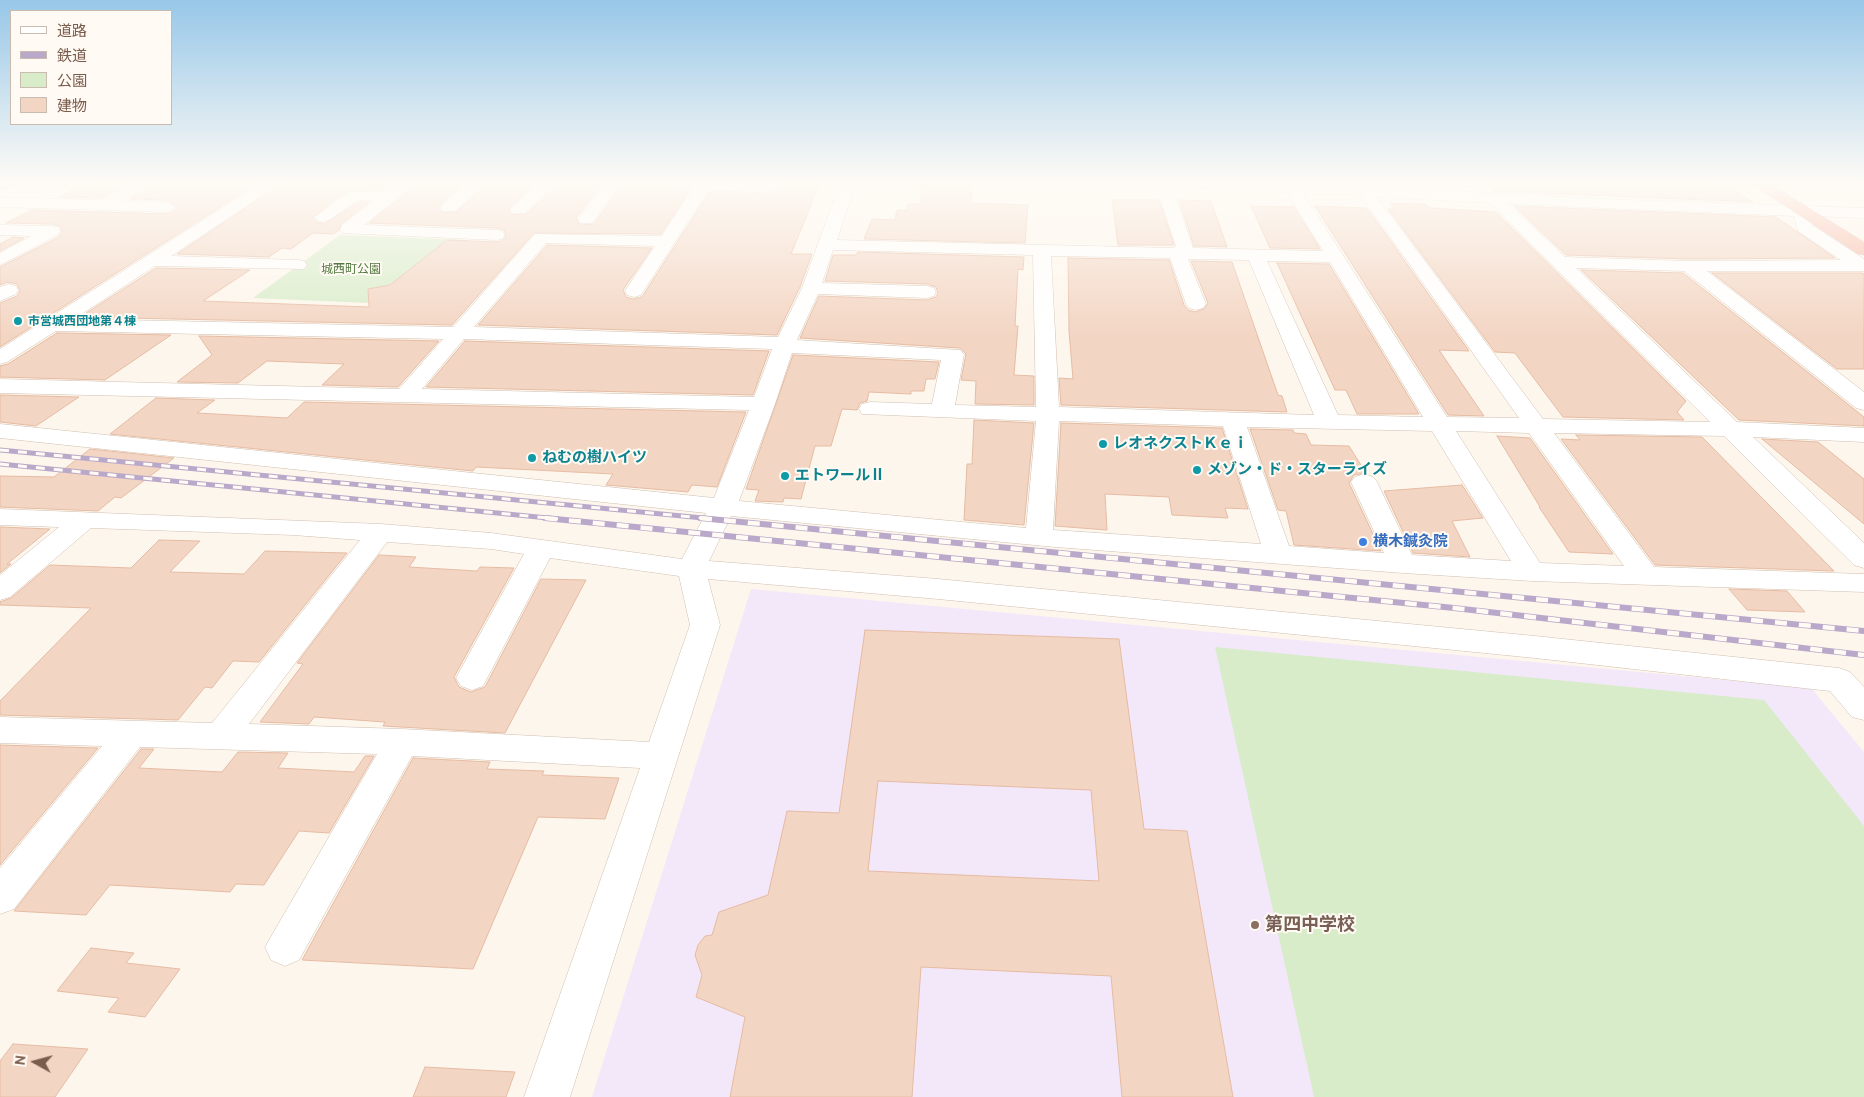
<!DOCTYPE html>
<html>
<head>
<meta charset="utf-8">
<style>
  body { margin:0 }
  #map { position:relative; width:1864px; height:1097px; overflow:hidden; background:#fdf6ec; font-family:Cabin,"Noto Sans JP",sans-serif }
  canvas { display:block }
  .legend { position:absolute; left:10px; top:10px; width:162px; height:115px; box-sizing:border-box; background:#fffaf3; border:1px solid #cabbb1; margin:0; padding:6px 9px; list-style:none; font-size:15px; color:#7a5c4d }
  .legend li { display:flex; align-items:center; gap:10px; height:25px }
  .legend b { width:25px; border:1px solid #cabbb1 }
  .north { position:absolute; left:10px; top:1037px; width:50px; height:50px; -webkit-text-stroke:4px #fffaf3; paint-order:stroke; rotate:277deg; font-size:14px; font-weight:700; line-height:20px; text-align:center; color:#7a5c4d }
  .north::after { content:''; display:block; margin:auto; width:18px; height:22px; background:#7a5c4d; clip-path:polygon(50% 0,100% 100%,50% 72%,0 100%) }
</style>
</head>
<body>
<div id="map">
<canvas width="1864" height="1097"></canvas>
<ul class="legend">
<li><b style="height:6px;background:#fff"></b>道路</li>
<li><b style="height:6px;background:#b9a8c9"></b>鉄道</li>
<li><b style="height:14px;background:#d8ecc9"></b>公園</li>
<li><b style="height:14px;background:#f3d5c3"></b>建物</li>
</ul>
<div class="north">N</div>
</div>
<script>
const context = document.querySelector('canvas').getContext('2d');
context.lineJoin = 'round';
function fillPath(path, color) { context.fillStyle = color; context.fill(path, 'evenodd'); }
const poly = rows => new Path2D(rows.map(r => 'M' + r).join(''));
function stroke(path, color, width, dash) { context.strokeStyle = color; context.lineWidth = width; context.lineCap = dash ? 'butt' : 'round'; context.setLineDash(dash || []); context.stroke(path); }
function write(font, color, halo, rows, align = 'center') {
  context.font = font + ' Cabin,"Noto Sans JP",sans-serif'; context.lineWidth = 4; context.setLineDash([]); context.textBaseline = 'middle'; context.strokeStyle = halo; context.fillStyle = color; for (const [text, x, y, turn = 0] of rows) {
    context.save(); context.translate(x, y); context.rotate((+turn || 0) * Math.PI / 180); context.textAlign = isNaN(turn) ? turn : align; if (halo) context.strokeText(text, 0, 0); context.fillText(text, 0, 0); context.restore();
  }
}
const education = poly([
  [751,589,1811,688,1864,752,1864,1097,592,1097]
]);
const green = poly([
  [340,235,467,240,395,304,253,298],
  [1215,647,1764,700,1864,826,1864,1097,1314,1097]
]);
const stream = poly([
  [10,183,18,183,0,191,0,187,10,183]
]);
const building = poly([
  [86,183,130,183,101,198,58,197,86,183],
  [156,183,258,183,0,347,0,303,17,296,20,291,17,284,8,282,0,285,0,267,59,237,62,232,60,226,52,224,6,223,32,210,168,214,177,208,168,200,130,199,156,183],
  [283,183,395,183,386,189,348,190,313,217,316,222,324,224,359,202,369,202,341,224,339,230,333,234,313,233,291,249,282,248,269,257,177,254,283,183],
  [418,183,463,185,441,204,439,209,443,213,456,212,487,184,534,185,511,206,509,211,513,215,526,214,556,186,600,186,576,218,580,225,594,224,621,186,651,186,651,183,661,183,671,190,690,190,661,234,534,233,452,325,80,317,156,268,250,270,203,301,369,307,368,289,390,285,447,240,496,242,502,241,506,236,504,230,496,228,369,223,418,183],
  [780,183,820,183,791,254,812,254,800,287,777,335,478,325,547,245,652,248,623,290,626,297,633,299,642,297,710,191,772,193,781,188,780,183],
  [1485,183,1723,183,1753,202,1493,191,1485,183],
  [923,184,972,184,971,203,1028,205,1025,243,864,239,872,219,895,220,897,210,907,210,908,204,920,204,923,184],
  [1112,200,1159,200,1174,245,1118,245,1112,200],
  [1179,200,1211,201,1227,247,1194,246,1179,200],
  [1390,203,1425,204,1430,208,1496,212,1686,401,1677,412,1684,420,1563,417,1515,353,1495,352,1388,209,1395,209,1390,203],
  [1251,206,1294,207,1320,249,1270,248,1251,206],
  [1315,206,1367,208,1469,351,1439,350,1484,416,1448,415,1315,206],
  [1514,206,1776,217,1835,258,1689,259,1566,255,1514,206],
  [13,237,24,238,0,251,0,244,13,237],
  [858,252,1024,257,1023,270,1018,269,1015,326,1018,326,1014,375,1034,376,1034,405,975,404,976,381,961,380,966,354,960,348,800,338,819,296,927,300,936,297,938,293,936,287,927,284,825,281,833,255,856,255,858,252],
  [1068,258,1169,260,1184,305,1188,310,1195,312,1204,309,1208,303,1191,261,1232,262,1278,395,1282,396,1287,412,1061,405,1059,378,1073,379,1069,331,1068,258],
  [1277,263,1329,264,1419,414,1357,414,1346,390,1335,390,1277,263],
  [1581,270,1683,273,1864,417,1864,426,1739,420,1581,270],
  [1712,273,1862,273,1864,274,1864,369,1837,369,1712,273],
  [57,333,171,335,105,380,0,377,0,366,8,364,57,333],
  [199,336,439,341,398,387,322,385,344,364,267,361,238,383,177,382,212,355,199,336],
  [465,341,769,351,753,395,426,387,465,341],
  [793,355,939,362,935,379,926,379,924,391,911,391,911,394,869,392,867,401,860,403,857,410,842,409,831,446,815,446,801,499,784,498,783,502,755,501,759,490,746,489,793,355],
  [0,395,79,397,36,426,0,422,0,395],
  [156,398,215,400,197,413,287,418,304,402,746,412,717,487,692,485,688,492,606,485,613,474,476,467,473,471,110,434,156,398],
  [974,420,1034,423,1024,525,964,520,967,464,972,464,974,420],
  [1061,423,1222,428,1248,509,1225,508,1228,518,1172,515,1169,497,1105,494,1107,530,1055,526,1061,423],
  [1250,429,1293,430,1294,433,1306,434,1311,445,1349,446,1366,473,1354,475,1349,483,1381,551,1294,545,1286,511,1278,510,1250,429],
  [1576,435,1702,437,1834,571,1655,565,1561,439,1580,440,1576,435],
  [1497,436,1530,438,1613,554,1569,552,1539,507,1540,507,1497,436],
  [1762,439,1818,442,1864,479,1864,524,1762,439],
  [90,449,174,458,121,498,115,497,98,511,0,507,0,476,54,477,90,449],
  [1462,485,1483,518,1452,521,1470,557,1413,553,1384,491,1462,485],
  [0,527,50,529,7,564,11,564,0,573,0,527],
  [159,540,200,541,170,572,244,574,265,551,347,553,259,662,233,661,212,688,205,687,178,720,0,715,0,701,91,608,0,605,0,602,11,598,50,565,131,568,159,540],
  [379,555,416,557,409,567,477,571,480,567,514,568,454,677,459,687,471,692,485,687,541,579,586,580,505,733,383,726,385,722,314,717,309,724,260,722,303,664,297,663,379,555],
  [1729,589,1787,591,1805,612,1747,610,1729,589],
  [865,630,1119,639,1144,829,1187,831,1233,1097,1122,1097,1111,976,921,967,912,1097,730,1097,745,1017,696,997,702,975,695,955,698,945,705,936,712,935,719,912,768,895,787,811,839,813,865,630],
  [878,781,1091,790,1099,881,868,871,878,781],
  [0,745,98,748,0,865,0,745],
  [141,749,154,749,139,768,222,772,238,752,288,753,278,768,354,772,365,756,374,756,329,833,299,831,264,885,236,884,230,892,110,885,86,915,14,911,141,749],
  [413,758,490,762,487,769,544,771,542,775,619,778,605,819,538,817,473,969,302,960,413,758],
  [91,948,134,953,126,963,180,969,145,1017,108,1012,119,998,57,991,91,948],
  [13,1044,88,1049,55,1097,0,1097,0,1061,13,1044],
  [425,1067,515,1072,506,1097,413,1097,425,1067]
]);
const minor = poly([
  [134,183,154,183,123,201,167,202,175,207,167,212,0,207,0,197,101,200,134,183],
  [262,183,281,183,171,256,298,260,304,261,307,265,304,269,155,266,74,319,453,327,535,234,662,236,693,188,671,188,663,183,778,183,780,186,772,191,709,189,641,295,634,297,627,295,625,291,655,246,546,243,474,327,778,337,802,288,840,183,856,183,837,240,1173,248,1176,246,1155,183,1171,183,1193,248,1323,251,1287,192,1200,188,1192,183,1297,183,1627,200,1864,208,1864,218,1811,216,1812,225,1864,259,1864,271,1707,271,1864,392,1864,410,1856,408,1684,271,1576,268,1737,422,1864,428,1864,442,1753,437,1864,543,1864,568,1854,565,1724,436,1554,433,1654,567,1864,574,1864,592,1532,581,1403,573,1055,547,731,516,709,561,938,579,1535,636,1839,668,1850,672,1864,687,1864,720,1852,717,1830,691,1535,658,938,599,708,579,720,625,570,1097,524,1097,640,768,412,756,299,960,285,966,271,960,265,947,377,754,140,747,14,909,0,914,0,868,102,746,0,743,0,717,212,723,360,540,293,535,91,528,10,597,0,600,0,575,59,527,0,525,0,509,381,524,491,533,682,559,706,513,0,438,0,424,714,498,749,410,0,393,0,379,399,389,443,339,56,331,7,362,0,364,0,349,262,183],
  [1303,193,1361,196,1519,418,1447,417,1303,193],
  [1377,197,1490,203,1710,422,1543,419,1377,197],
  [1509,204,1794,216,1798,231,1841,260,1689,261,1565,257,1509,204],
  [833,250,1033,255,1036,407,955,405,964,354,960,350,797,340,818,294,927,298,934,296,936,292,934,288,927,286,822,283,833,250],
  [1051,256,1170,258,1186,304,1189,308,1196,310,1203,308,1206,304,1188,259,1249,260,1314,415,1059,407,1051,256],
  [1267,261,1330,262,1423,417,1338,415,1267,261],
  [464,339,772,349,754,397,422,389,464,339],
  [792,353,941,360,932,404,870,402,862,404,859,409,862,414,1036,421,1026,528,739,501,775,404,792,353],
  [1059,421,1223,426,1261,544,1053,530,1059,421],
  [1247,427,1432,431,1511,561,1412,555,1377,482,1373,477,1364,474,1355,477,1351,482,1384,553,1289,546,1247,427],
  [1456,431,1529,433,1624,566,1540,563,1456,431],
  [387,542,491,549,524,554,456,678,461,686,472,690,483,686,550,558,679,576,690,625,649,742,402,729,249,724,387,542],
  [398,183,416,183,364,225,496,230,502,231,505,235,502,239,496,240,342,233,340,229,342,225,375,200,358,200,329,220,323,222,317,220,315,217,349,192,387,191,398,183],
  [468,183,486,183,455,211,443,211,441,208,443,205,468,183],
  [539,183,556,183,525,213,513,213,511,210,513,207,539,183],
  [605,183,621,183,592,223,580,223,578,219,605,183],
  [0,225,52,226,58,227,60,231,58,235,0,265,0,253,31,236,0,235,0,225],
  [9,284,16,286,18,290,16,294,0,301,0,287,9,284]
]);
const highway = poly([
  [1750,183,1769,183,1864,242,1864,255,1858,254,1750,183]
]);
const railFar1 = poly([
  [0,450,713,519],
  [0,464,558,519]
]);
const rail = poly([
  [545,518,1454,608,1864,655],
  [700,518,1864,631]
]);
const markers = [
  [18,321,5,"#0f9aa8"],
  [1103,444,5,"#0f9aa8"],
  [532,458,5,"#0f9aa8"],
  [1197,470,5,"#0f9aa8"],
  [785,476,5,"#0f9aa8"],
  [1363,542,5,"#3f7fe0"],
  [1255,925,5,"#8d6e63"]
];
const farParknames = [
  ["城西町公園",351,269]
];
const farCulturenames = [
  ["市営城西団地第４棟",28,321]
];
const cultureNames = [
  ["レオネクストＫｅｉ",1113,444],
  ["ねむの樹ハイツ",542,458],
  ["メゾン・ド・スターライズ",1207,470],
  ["エトワールⅡ",795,476]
];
const shopNames = [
  ["横木鍼灸院",1373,542]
];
const nearEducationnames = [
  ["第四中学校",1265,925]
];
fillPath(education, '#f3e8fa');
fillPath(green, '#d8ecc9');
fillPath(stream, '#a5d3da');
fillPath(building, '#f3d5c3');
stroke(building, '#e6bba3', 1);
stroke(minor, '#d1beb0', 1);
stroke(highway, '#dad1cd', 1);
fillPath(minor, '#fff');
fillPath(highway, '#f7b7a3');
stroke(railFar1, '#b9a8c9', 5);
stroke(rail, '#b9a8c9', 6);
stroke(railFar1, '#fffaf3', 3, [9]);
stroke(rail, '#fffaf3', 4.5, [12]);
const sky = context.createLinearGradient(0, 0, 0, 337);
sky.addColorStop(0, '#97c7e8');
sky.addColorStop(0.54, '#fefbf6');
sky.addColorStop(1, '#fefbf600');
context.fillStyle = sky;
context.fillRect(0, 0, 1864, 337);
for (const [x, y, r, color] of markers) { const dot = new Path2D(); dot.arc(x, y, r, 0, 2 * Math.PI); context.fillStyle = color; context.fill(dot); stroke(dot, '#fffaf3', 2); }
write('12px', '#537a41', '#fffaf3', farParknames);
write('bold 12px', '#0d838f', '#fffaf3', farCulturenames, 'left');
write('bold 15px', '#0d838f', '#fffaf3', cultureNames, 'left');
write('bold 15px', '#366cbe', '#fffaf3', shopNames, 'left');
write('bold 18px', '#785e54', '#fffaf3', nearEducationnames, 'left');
</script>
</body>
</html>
